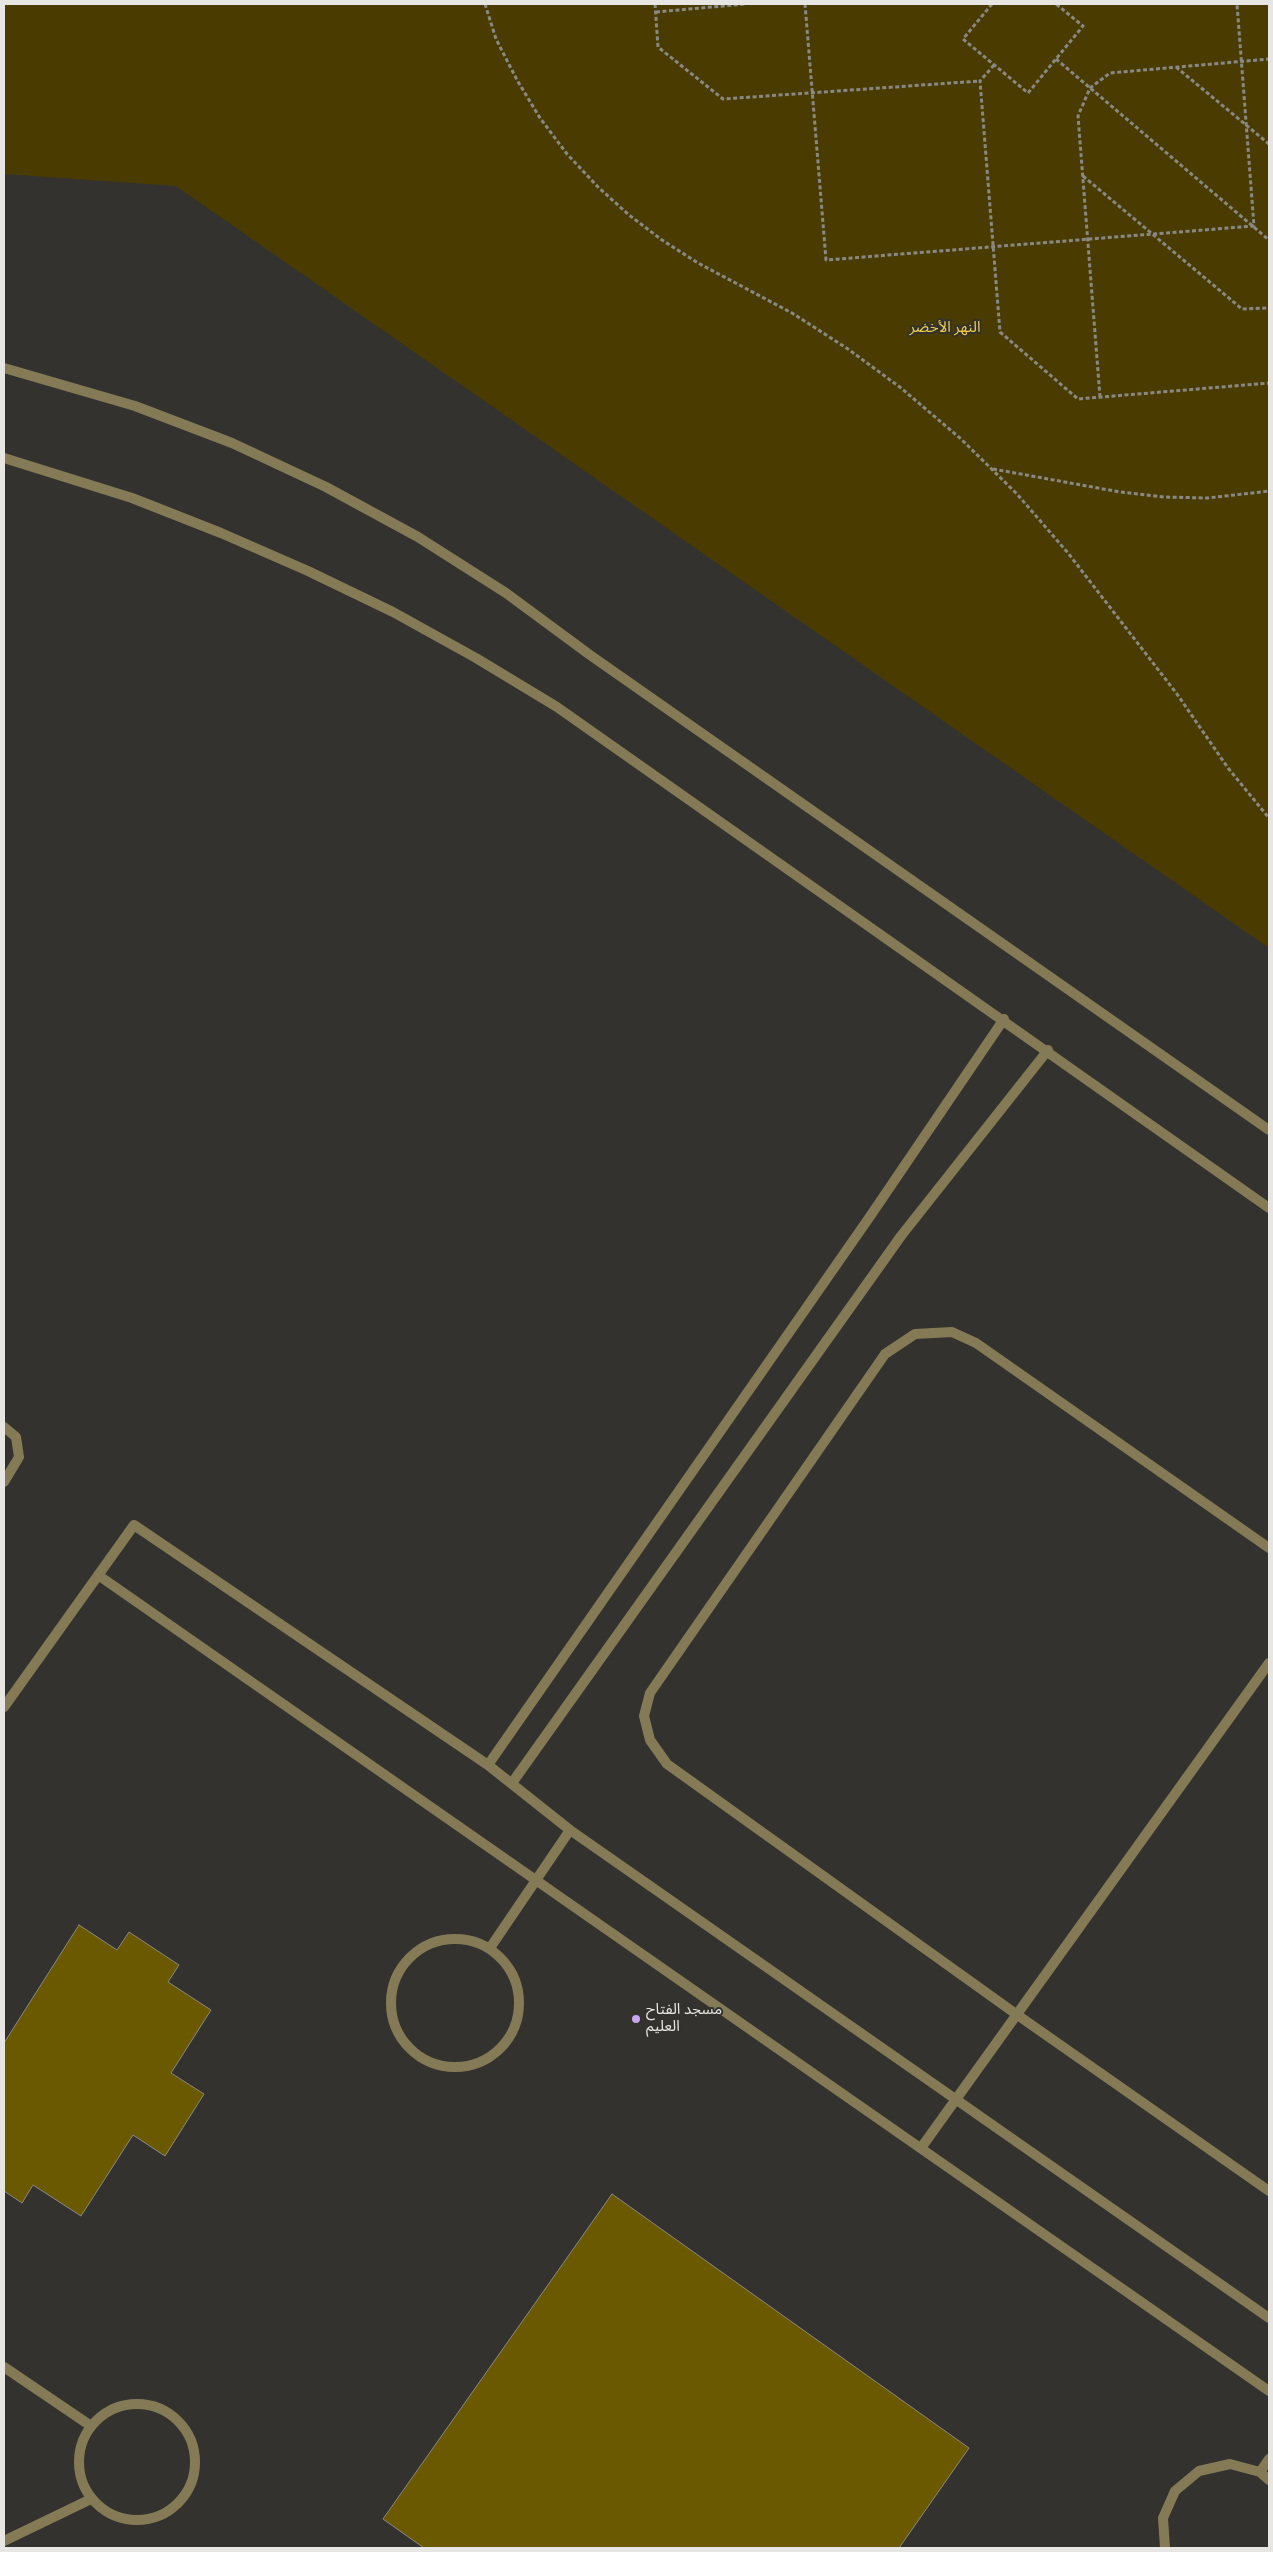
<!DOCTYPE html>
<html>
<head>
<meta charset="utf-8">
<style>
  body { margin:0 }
  #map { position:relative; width:1273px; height:2552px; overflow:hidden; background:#33322e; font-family:Karla,sans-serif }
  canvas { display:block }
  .frame { position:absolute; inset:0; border:5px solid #e7e6e3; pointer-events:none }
</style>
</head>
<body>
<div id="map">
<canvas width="1273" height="2552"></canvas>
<div class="frame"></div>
</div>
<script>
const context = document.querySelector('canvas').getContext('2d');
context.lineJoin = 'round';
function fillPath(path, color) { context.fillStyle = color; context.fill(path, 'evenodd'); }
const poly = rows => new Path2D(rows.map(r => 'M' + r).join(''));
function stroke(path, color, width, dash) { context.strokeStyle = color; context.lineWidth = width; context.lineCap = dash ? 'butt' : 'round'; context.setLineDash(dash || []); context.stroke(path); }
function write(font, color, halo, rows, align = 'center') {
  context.font = font + ' Karla,"Noto Sans Arabic",sans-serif'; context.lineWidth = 4; context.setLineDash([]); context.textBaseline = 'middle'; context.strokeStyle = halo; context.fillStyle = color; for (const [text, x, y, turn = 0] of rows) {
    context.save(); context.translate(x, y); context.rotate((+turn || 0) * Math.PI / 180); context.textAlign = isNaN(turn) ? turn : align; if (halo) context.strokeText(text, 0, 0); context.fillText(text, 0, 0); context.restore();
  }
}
const green = poly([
  [4,4,1269,4,1269,948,176,186,4,174]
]);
const building = poly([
  [79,1925,117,1950,129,1932,179,1965,168,1982,211,2010,171,2073,204,2094,165,2156,133,2135,81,2216,33,2185,22,2203,4,2191,4,2043,79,1925],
  [612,2194,969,2448,899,2548,424,2548,383,2519,612,2194]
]);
const path = poly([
  [485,4,496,39,517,80,540,118,567,154,598,187,629,215,662,240,698,263,792,313,848,349,901,388,961,439,1017,494,1068,553,1177,694,1228,768,1269,818],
  [655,4,658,47,723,99,980,81],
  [805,4,826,260,1254,226,1237,4],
  [992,4,963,39,1028,93,1083,26,1056,4],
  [656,12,745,4],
  [1056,59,1269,240],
  [994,65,980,81,1000,332,1078,399,1269,383],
  [1176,67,1269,144],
  [1083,176,1242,309,1269,308],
  [1100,397,1078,116,1090,88,1110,73,1269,59],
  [993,469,1120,492,1164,497,1208,498,1269,491]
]);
const service = poly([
  [4,1427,16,1437,19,1457,4,1482],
  [1269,1548,976,1343,952,1332,915,1334,885,1354,650,1693,644,1716,650,1740,667,1764,1016,2014,1269,2191],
  [98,1575,1269,2391],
  [4,1707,134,1525,488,1765,570,1830,1269,2318],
  [488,1765,871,1215,1004,1019],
  [512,1783,901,1236,1048,1050],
  '391 2003a64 64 0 1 1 128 0a64 64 0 1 1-128 0Z',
  [490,1948,570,1830],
  [921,2148,1269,1663],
  [4,2367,91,2426],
  '79 2462a58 58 0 1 1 116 0a58 58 0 1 1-116 0Z',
  [1260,2472,1269,2459],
  [4,2541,91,2499],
  [1165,2548,1163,2518,1175,2491,1199,2471,1230,2464,1260,2472,1269,2480]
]);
const minor = poly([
  [4,368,135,406,232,443,326,487,418,537,506,593,590,655,1269,1130],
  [4,458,132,498,221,533,308,571,393,612,476,658,557,707,1269,1208]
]);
const markers = [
  [636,2019,5,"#c7a6ef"]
];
const parkNames = [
  ["النهر الأخضر",945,328]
];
const poiNames = [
  ["مسجد الفتاح",646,2010],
  ["العليم",646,2027]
];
fillPath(green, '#4a3c00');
fillPath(building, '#6b5900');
stroke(building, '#8a8984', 1);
stroke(path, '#898885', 3, [4, 2.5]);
stroke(service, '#847b56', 10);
stroke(minor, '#847b56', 10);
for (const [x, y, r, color] of markers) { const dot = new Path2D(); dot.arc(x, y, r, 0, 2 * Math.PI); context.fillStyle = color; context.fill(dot); stroke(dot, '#33322e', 2); }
write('15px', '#efce4b', '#33322e', parkNames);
write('15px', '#e7e6e3', '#33322e', poiNames, 'left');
</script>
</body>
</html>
